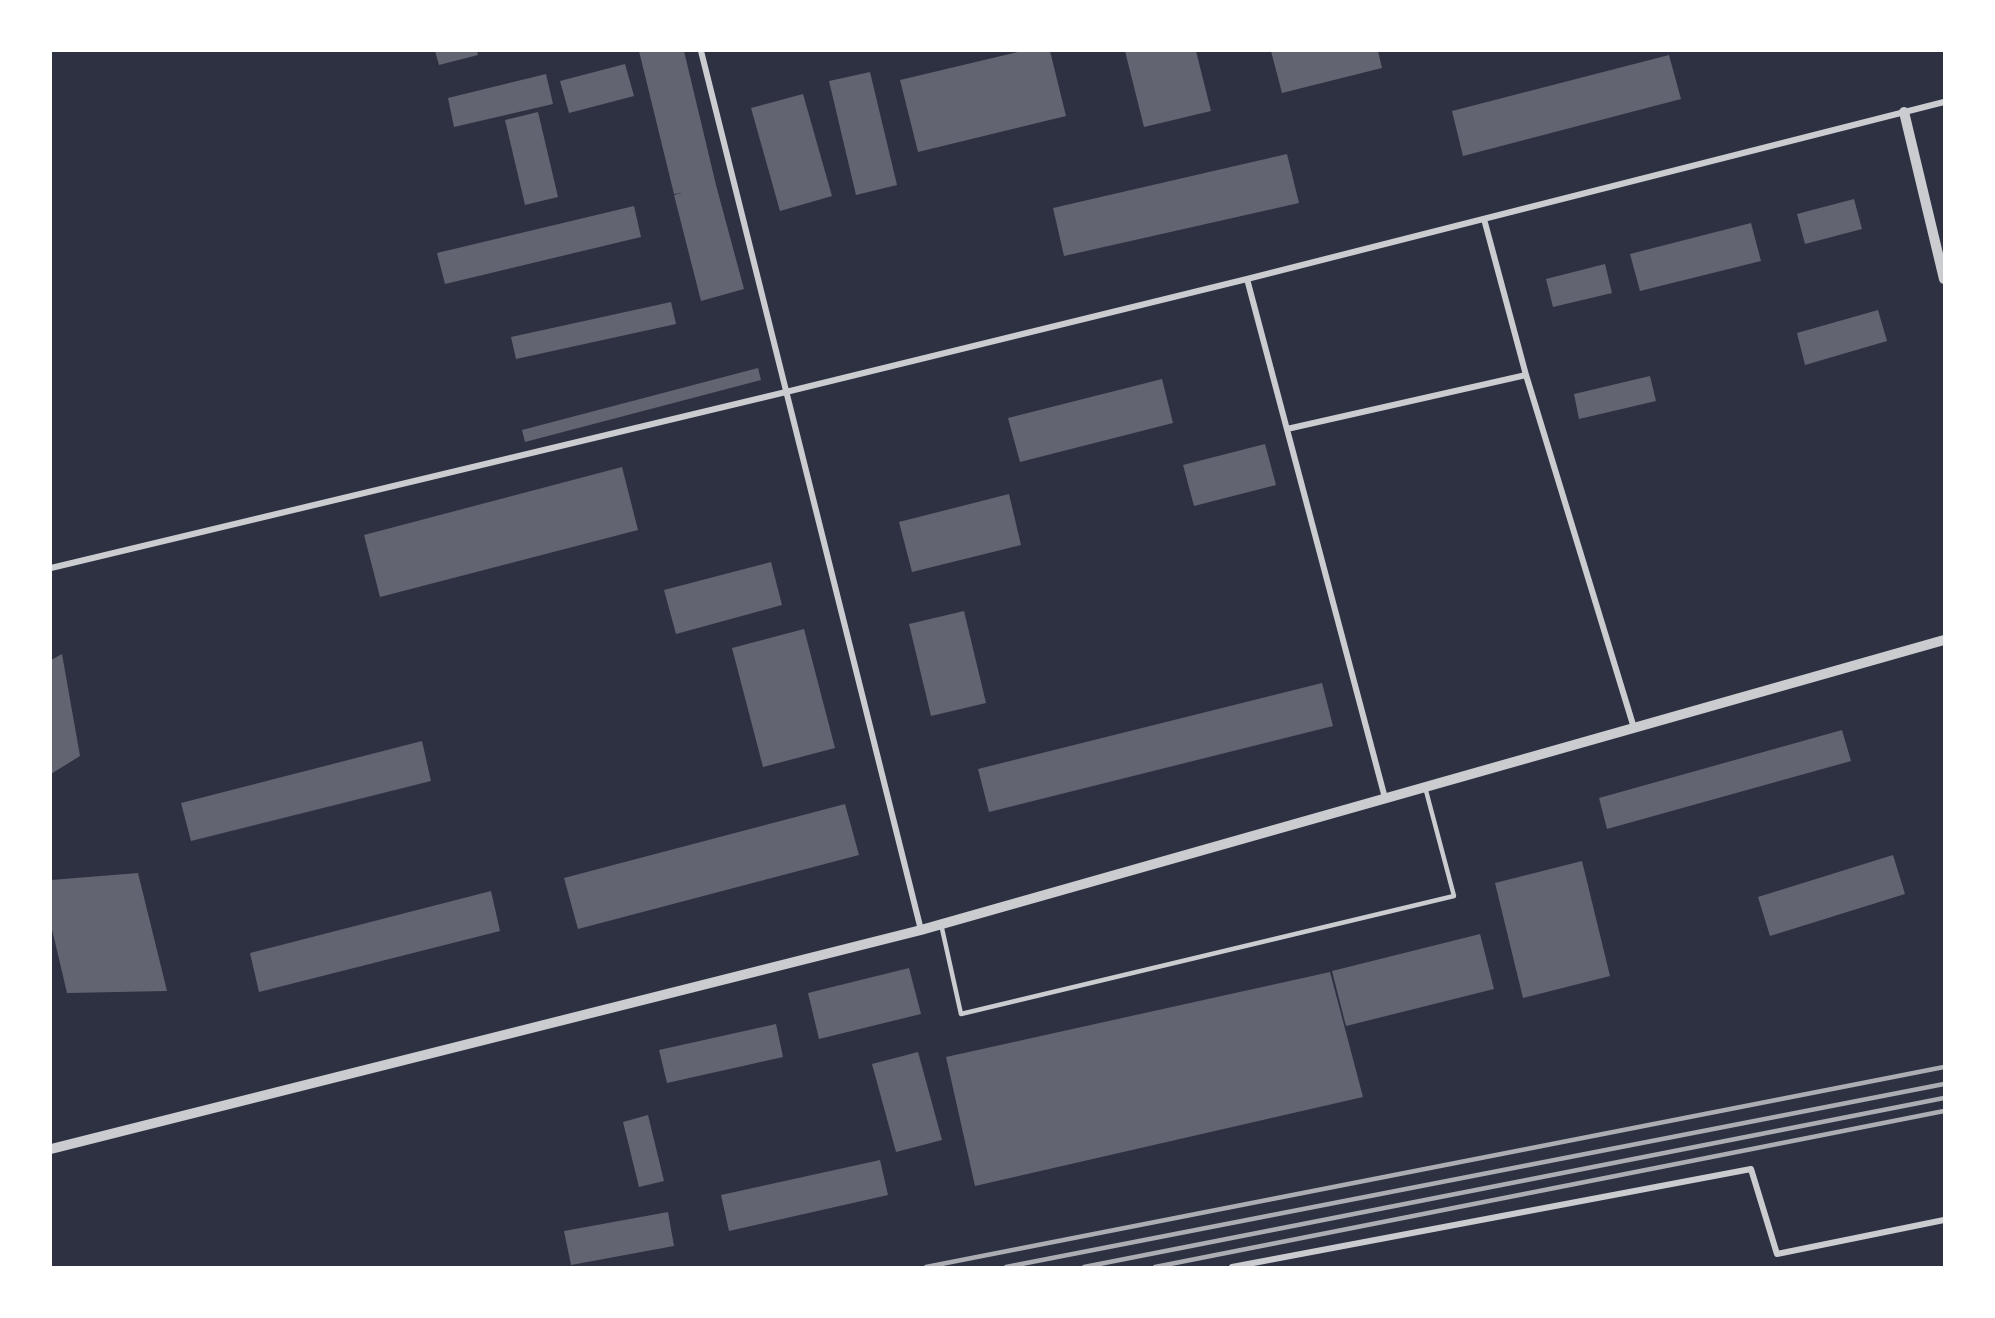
<!DOCTYPE html>
<html>
<head>
<meta charset="utf-8">
<style>
  body { margin:0 }
  #map { position:relative; width:1995px; height:1318px; overflow:hidden; background:#2d3142; font-family:Roboto,sans-serif }
  canvas { display:block }
  .frame { position:absolute; inset:0; border:52px solid #fff; pointer-events:none }
</style>
</head>
<body>
<div id="map">
<canvas width="1995" height="1318"></canvas>
<div class="frame"></div>
</div>
<script>
const context = document.querySelector('canvas').getContext('2d');
context.lineJoin = 'round';
function fillPath(path, color) { context.fillStyle = color; context.fill(path, 'evenodd'); }
const poly = rows => new Path2D(rows.map(r => 'M' + r).join(''));
function stroke(path, color, width, dash) { context.strokeStyle = color; context.lineWidth = width; context.lineCap = dash ? 'butt' : 'round'; context.setLineDash(dash || []); context.stroke(path); }
const building = poly([
  [435,51,477,51,478,55,439,65],
  [639,51,684,51,716,185,744,289,701,301,674,195,682,193,674,194],
  [1022,51,1050,51,1066,116,918,152,900,80],
  [1125,51,1196,51,1211,111,1144,127],
  [1271,51,1378,51,1382,68,1282,93],
  [1669,55,1681,99,1463,156,1452,111],
  [625,64,634,96,569,113,560,81],
  [870,72,897,185,856,195,829,81],
  [546,74,553,104,454,127,448,98],
  [803,94,832,196,780,211,751,108],
  [538,112,558,197,525,205,505,120],
  [1287,154,1299,203,1064,256,1053,208],
  [1854,199,1862,229,1805,244,1797,214],
  [634,206,641,237,445,284,437,253],
  [1751,223,1761,261,1640,291,1630,254],
  [1605,264,1612,293,1553,307,1546,279],
  [671,302,676,324,516,359,511,337],
  [1878,310,1887,341,1805,365,1797,333],
  [758,368,761,380,525,442,522,430],
  [1650,376,1656,401,1579,419,1574,394],
  [1162,379,1173,423,1020,462,1008,418],
  [1265,444,1276,485,1194,506,1183,465],
  [622,467,638,530,380,597,364,535],
  [1009,494,1021,545,912,572,899,522],
  [771,562,782,605,676,634,664,590],
  [964,611,986,703,931,716,909,624],
  [804,629,835,748,763,767,732,648],
  [62,654,80,756,51,774,51,660],
  [1322,683,1333,726,989,812,978,769],
  [1842,730,1851,761,1607,829,1599,798],
  [422,741,431,781,191,841,181,803],
  [845,804,859,855,578,929,564,878],
  [1893,855,1905,894,1770,936,1758,897],
  [1582,861,1610,976,1523,998,1495,883],
  [138,873,167,991,67,993,51,925,51,880],
  [491,891,500,931,259,992,250,953],
  [1480,934,1494,989,1346,1026,1332,971],
  [909,968,921,1014,819,1039,808,993],
  [1330,972,1363,1097,975,1186,946,1057],
  [776,1024,783,1057,667,1083,659,1050],
  [918,1052,942,1140,896,1152,872,1064],
  [648,1115,664,1181,639,1187,623,1122],
  [880,1160,888,1195,729,1231,721,1195],
  [668,1212,674,1246,571,1265,564,1231]
]);
const service = poly([
  [941,924,961,1014,1454,896,1425,787]
]);
const minor = poly([
  [701,51,921,930],
  [1484,219,1526,375,1634,728],
  [1247,279,1385,798],
  [1287,429,1526,375],
  [51,568,786,392,1247,279,1944,102],
  [1232,1267,1751,1169,1777,1254,1944,1220]
]);
const tertiary = poly([
  [1904,112,1944,279],
  [51,1149,921,930,1944,640]
]);
const rail = poly([
  [926,1267,1944,1067],
  [1006,1267,1944,1084],
  [1084,1267,1944,1098],
  [1155,1267,1944,1111]
]);
fillPath(building, '#626471');
stroke(service, '#caccd0', 4.5);
stroke(minor, '#caccd0', 6);
stroke(tertiary, '#caccd0', 10);
stroke(rail, '#abadb3', 4.5);
</script>
</body>
</html>
